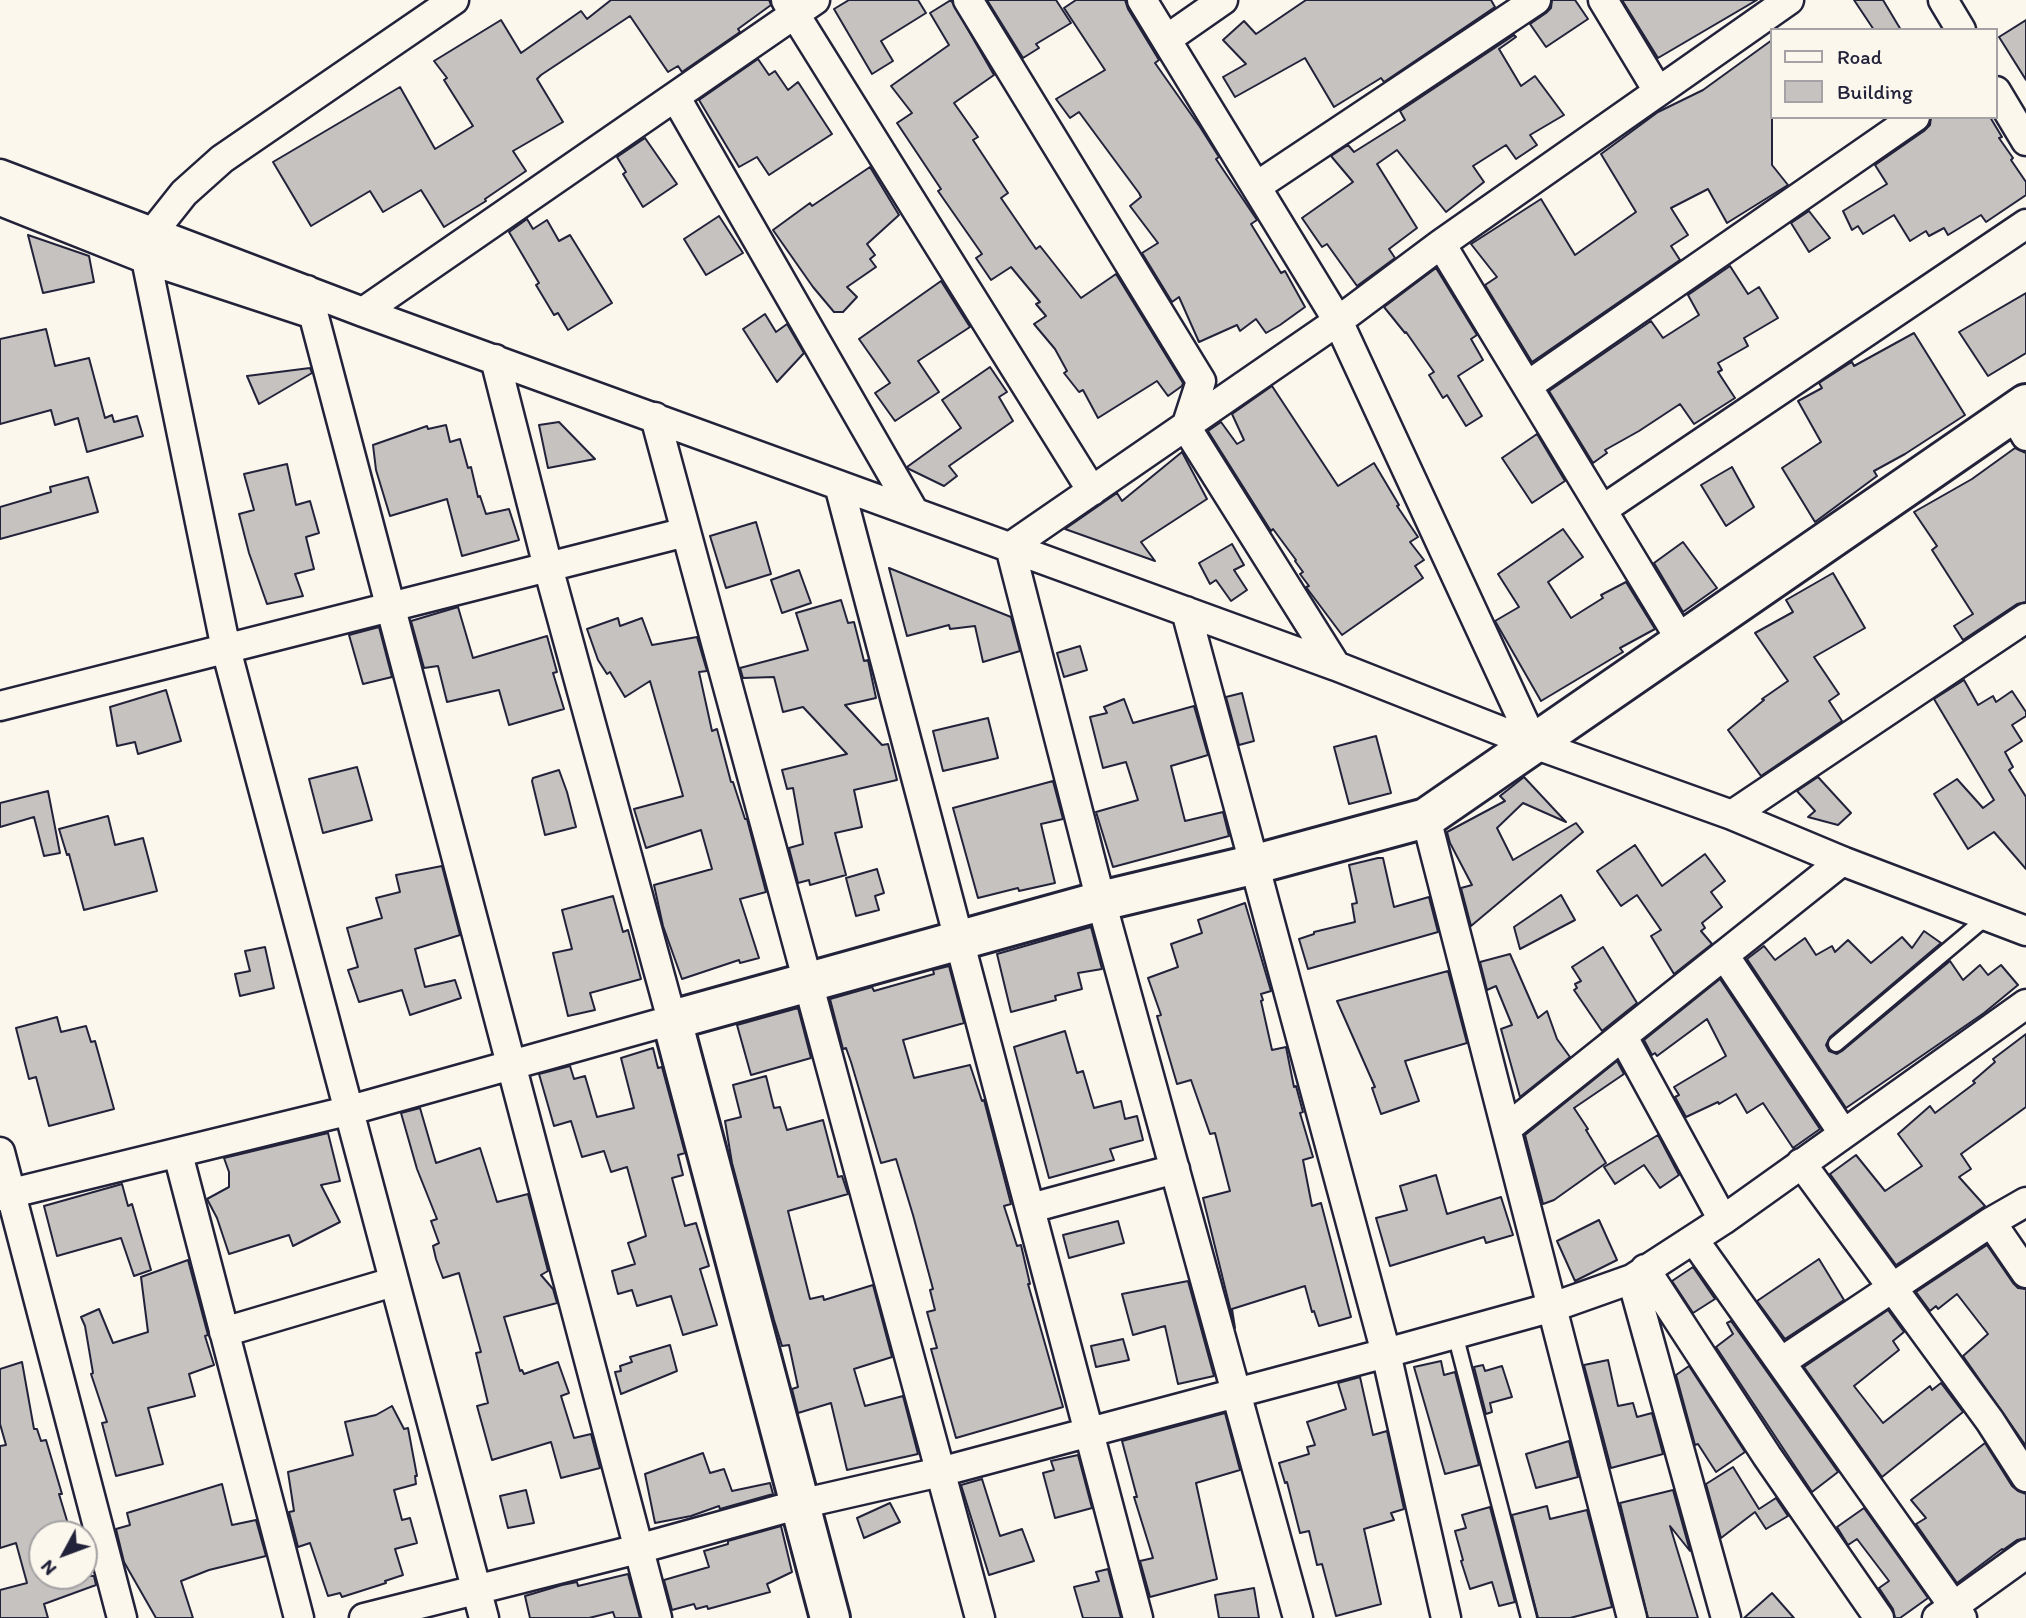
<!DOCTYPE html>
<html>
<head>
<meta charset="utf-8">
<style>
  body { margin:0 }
  #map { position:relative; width:2026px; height:1618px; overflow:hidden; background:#fbf7ec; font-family:Itim,sans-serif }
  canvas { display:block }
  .legend { position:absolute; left:1770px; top:28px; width:228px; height:91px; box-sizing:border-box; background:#fbf7ec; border:2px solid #a4a2a5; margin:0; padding:9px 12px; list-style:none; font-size:21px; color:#22223b }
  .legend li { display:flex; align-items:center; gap:14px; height:35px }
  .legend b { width:35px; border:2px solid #a4a2a5 }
  .north { position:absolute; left:28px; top:1520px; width:70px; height:70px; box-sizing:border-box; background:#fbf7ec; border:2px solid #a4a2a5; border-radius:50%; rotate:229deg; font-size:19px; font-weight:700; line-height:28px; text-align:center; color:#22223b }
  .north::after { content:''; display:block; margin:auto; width:24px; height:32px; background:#22223b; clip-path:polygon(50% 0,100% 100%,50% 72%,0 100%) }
</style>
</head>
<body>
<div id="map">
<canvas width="2026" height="1618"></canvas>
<ul class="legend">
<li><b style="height:9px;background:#fbf7ec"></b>Road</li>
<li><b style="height:19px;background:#c6c2c0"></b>Building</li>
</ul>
<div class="north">N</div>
</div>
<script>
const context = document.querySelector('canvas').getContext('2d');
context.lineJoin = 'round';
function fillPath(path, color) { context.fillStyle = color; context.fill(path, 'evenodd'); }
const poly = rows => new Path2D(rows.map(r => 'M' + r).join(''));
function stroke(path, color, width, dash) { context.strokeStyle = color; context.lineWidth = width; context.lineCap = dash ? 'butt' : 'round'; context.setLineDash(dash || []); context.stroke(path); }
const building = poly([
  [611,0,769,0,771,5,738,29,740,32,682,72,678,66,668,72,630,16,541,75,537,79,563,122,513,151,526,171,485,199,486,201,444,227,421,190,383,212,370,191,311,226,273,162,400,87,435,149,473,126,444,80,447,78,434,61,501,20,521,53,581,11,587,19,611,0],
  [849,0,918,0,926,13,881,41,893,61,872,74,834,9,849,0],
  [951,0,994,75,954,103,978,137,973,140,1008,193,1001,198,1036,249,1040,246,1081,298,1116,274,1183,383,1182,386,1168,396,1157,381,1098,418,1083,390,1079,392,1064,373,1067,371,1055,349,1034,324,1046,316,1036,304,1040,302,1011,267,991,280,976,258,982,254,938,191,941,189,897,123,912,113,891,86,949,45,930,13,951,0],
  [987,0,1056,0,1071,23,1036,44,1039,48,1023,58,987,0],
  [1076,0,1125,0,1128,9,1159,60,1155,63,1200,127,1219,157,1216,159,1257,220,1251,224,1281,273,1285,271,1305,307,1280,325,1266,333,1256,319,1240,331,1237,325,1199,342,1179,297,1172,302,1142,253,1158,243,1130,206,1141,197,1139,193,1079,112,1070,118,1056,99,1105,70,1064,8,1076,0],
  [1306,0,1491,0,1495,7,1384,82,1381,78,1334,107,1305,58,1235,97,1223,77,1246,64,1223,40,1244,21,1256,34,1306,0],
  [1552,0,1575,0,1588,19,1546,47,1530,24,1546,13,1551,8,1552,0],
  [1622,0,1757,0,1658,58,1622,0],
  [1854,0,1883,0,1901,30,1874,30,1854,0],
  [2026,20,2026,80,1999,37,2026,20],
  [1514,35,1516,37,1499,49,1521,86,1535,76,1564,115,1530,135,1537,145,1516,159,1506,145,1473,166,1484,182,1446,212,1397,150,1377,164,1417,228,1389,249,1395,258,1357,286,1327,244,1322,247,1302,218,1353,182,1331,156,1348,145,1354,152,1405,120,1400,111,1514,35],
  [1772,40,1772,165,1788,185,1727,223,1708,189,1671,208,1688,235,1671,246,1680,260,1532,362,1485,285,1497,277,1471,244,1541,199,1575,255,1636,212,1601,154,1658,112,1703,90,1772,40],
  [758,59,769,75,775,71,788,90,798,82,832,134,769,175,757,157,739,167,699,100,758,59],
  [1931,117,1990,117,2002,137,1999,138,2013,158,2011,160,2026,182,2026,195,1986,222,1981,215,1948,235,1944,228,1929,236,1926,231,1910,241,1894,215,1863,234,1858,226,1852,230,1843,211,1887,184,1875,165,1924,131,1930,125,1931,117],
  [645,138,677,184,643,207,623,174,626,172,617,157,645,138],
  [870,167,899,215,867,244,875,255,870,259,876,267,847,287,857,297,843,312,834,312,813,287,773,230,810,203,812,206,870,167],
  [1809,211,1830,238,1809,252,1791,223,1809,211],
  [719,216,743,253,706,275,684,239,719,216],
  [527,219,533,229,547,220,559,241,570,235,612,303,568,330,558,313,554,315,536,285,539,283,509,232,527,219],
  [28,235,89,256,94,282,43,293,28,235],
  [1730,266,1748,294,1759,287,1778,318,1744,338,1748,346,1718,363,1722,370,1718,372,1735,398,1694,424,1680,404,1639,431,1605,450,1607,453,1593,463,1549,391,1651,321,1663,338,1699,315,1688,295,1730,266],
  [1436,268,1477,335,1471,339,1483,360,1458,376,1482,416,1466,426,1447,395,1443,398,1429,375,1434,372,1406,332,1405,333,1384,307,1436,268],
  [941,281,970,327,918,361,939,392,895,421,875,393,890,383,859,339,941,281],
  [2026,293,2026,353,1988,376,1959,332,2026,293],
  [765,314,776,332,787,324,804,353,777,382,743,329,765,314],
  [46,329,55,366,89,358,105,418,112,415,114,422,137,416,143,436,87,452,78,418,55,425,51,410,0,424,0,339,46,329],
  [1914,333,1965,415,1905,454,1874,471,1877,476,1815,522,1782,468,1821,442,1798,401,1822,388,1819,383,1850,363,1852,362,1854,366,1914,333],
  [990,367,1007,392,999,397,1013,421,949,466,957,476,944,486,909,469,907,467,961,428,942,400,990,367],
  [310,368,312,373,259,404,247,376,310,368],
  [1272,386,1338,486,1374,463,1399,505,1397,506,1418,537,1410,542,1424,560,1415,566,1423,578,1342,635,1306,587,1309,586,1300,574,1303,572,1295,561,1296,560,1273,529,1271,531,1208,431,1221,422,1237,444,1244,440,1232,414,1272,386],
  [559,422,595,459,548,468,539,425,559,422],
  [446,425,450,442,460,439,468,468,471,467,478,497,480,496,486,514,509,509,519,540,462,556,447,499,390,516,376,470,373,445,427,426,428,429,446,425],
  [1537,434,1565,481,1532,503,1502,458,1537,434],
  [2015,448,2026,453,2026,602,2017,604,1963,640,1954,626,1973,614,1932,550,1937,546,1914,512,1972,479,2015,448],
  [1182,452,1207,499,1141,542,1155,561,1065,529,1117,493,1122,501,1182,452],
  [287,464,296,505,310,501,319,533,306,537,314,569,295,574,303,596,267,604,249,553,239,514,254,510,244,474,287,464],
  [1732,467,1754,507,1726,526,1701,485,1732,467],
  [88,477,98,512,0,539,0,507,51,492,50,487,88,477],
  [756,522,771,574,726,588,710,536,756,522],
  [1563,529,1583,557,1548,582,1571,618,1603,598,1601,595,1626,582,1655,629,1620,648,1623,652,1541,701,1495,621,1519,607,1498,574,1563,529],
  [1683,542,1717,588,1683,612,1654,563,1683,542],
  [1232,544,1244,565,1234,570,1247,590,1231,601,1216,580,1210,584,1199,563,1232,544],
  [889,568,1011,617,1020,651,983,662,975,626,950,629,949,625,907,636,889,568],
  [799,570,811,603,782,613,771,580,799,570],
  [1833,573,1865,628,1814,657,1839,694,1829,701,1842,721,1761,776,1728,730,1764,700,1762,699,1788,681,1755,633,1793,612,1786,600,1833,573],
  [841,600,848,623,854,622,864,661,868,660,876,698,845,705,882,745,888,744,897,780,854,790,862,827,835,833,846,875,810,885,809,880,798,883,789,848,803,844,793,788,787,789,782,770,847,754,803,707,783,712,774,677,743,678,740,668,808,650,796,613,841,600],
  [458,607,473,658,547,636,557,672,553,673,564,709,509,725,499,690,447,702,438,666,424,668,411,621,458,607],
  [618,618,620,626,642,618,652,645,697,637,707,671,699,672,712,731,717,729,731,782,733,782,745,819,747,819,766,892,740,899,759,958,740,963,739,960,682,979,663,926,654,885,712,869,701,830,646,848,634,809,683,796,650,681,625,697,610,672,607,674,598,660,587,629,618,618],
  [379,627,392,677,363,684,349,635,379,627],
  [1080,646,1087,670,1064,677,1057,653,1080,646],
  [1964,680,1978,705,1993,696,1996,702,2012,691,2026,712,2026,716,2012,725,2022,741,2005,752,2013,767,2009,770,2026,797,2026,869,1994,832,1968,849,1934,794,1957,779,1983,808,1994,800,1934,699,1964,680],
  [166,690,181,741,138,754,135,742,117,746,110,707,166,690],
  [1242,693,1254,741,1239,745,1226,697,1242,693],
  [1124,699,1133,723,1194,706,1208,755,1171,766,1185,821,1223,812,1229,836,1113,867,1096,812,1138,800,1126,762,1103,768,1090,717,1107,713,1104,707,1124,699],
  [988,718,998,758,943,771,933,731,988,718],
  [1376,736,1391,793,1349,804,1334,747,1376,736],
  [357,767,372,820,323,833,309,779,357,767],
  [559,770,567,792,576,827,545,835,532,781,533,778,559,770],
  [1524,777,1566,822,1523,803,1497,828,1513,860,1576,823,1583,832,1471,926,1461,888,1472,885,1450,843,1447,832,1505,801,1500,796,1524,777],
  [1818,777,1851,813,1838,825,1808,817,1815,811,1797,791,1818,777],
  [1053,781,1063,819,1041,824,1055,883,1019,891,1018,888,978,898,953,808,1053,781],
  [48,791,60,853,44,856,34,817,0,827,0,803,48,791],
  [108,816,115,845,143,838,157,891,84,910,69,854,67,855,59,829,108,816],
  [1635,845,1662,886,1705,854,1725,881,1711,892,1722,907,1702,923,1705,928,1701,931,1712,944,1674,974,1651,936,1661,930,1637,895,1621,906,1597,871,1635,845],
  [1378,858,1383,858,1394,907,1429,897,1438,932,1308,969,1299,939,1314,934,1314,932,1355,922,1352,904,1357,903,1349,865,1378,858],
  [442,866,460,935,415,949,425,987,455,980,461,998,410,1015,402,990,359,1002,348,970,358,967,347,928,382,918,376,898,400,892,396,875,442,866],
  [877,869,884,893,875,896,879,910,856,916,846,878,877,869],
  [1561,895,1575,920,1520,949,1514,927,1561,895],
  [613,896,623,932,628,930,641,979,590,993,595,1010,568,1016,553,953,572,949,562,910,613,896],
  [1245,903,1271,991,1261,994,1263,1000,1261,1001,1272,1050,1286,1047,1294,1087,1296,1086,1303,1112,1300,1113,1313,1157,1303,1160,1312,1206,1321,1203,1351,1317,1319,1326,1314,1311,1312,1312,1305,1286,1232,1309,1235,1328,1203,1198,1230,1191,1215,1133,1210,1134,1191,1080,1177,1084,1157,1016,1161,1015,1148,978,1178,967,1171,944,1202,933,1198,920,1245,903],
  [1091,927,1102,969,1078,973,1082,989,1055,996,1056,1000,1011,1012,997,954,1091,927],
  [1924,931,1941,943,1830,1037,1826,1045,1829,1051,1837,1054,1842,1051,1950,961,1963,980,1980,965,1988,975,2001,965,2018,985,1984,1013,1846,1108,1747,959,1764,946,1775,960,1805,938,1816,955,1832,946,1835,952,1848,940,1871,963,1902,937,1912,948,1924,931],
  [265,947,274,988,240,996,235,974,250,971,245,951,265,947],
  [1603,947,1637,1003,1602,1031,1574,990,1577,988,1575,984,1581,981,1572,967,1603,947],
  [1510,954,1538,1018,1547,1011,1557,1039,1570,1057,1520,1097,1501,1029,1512,1025,1496,986,1487,990,1480,962,1510,954],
  [949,966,964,1023,903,1040,914,1078,970,1065,982,1101,984,1100,1011,1204,1004,1206,1017,1246,1021,1245,1030,1284,1028,1284,1063,1407,956,1438,931,1349,937,1348,927,1312,935,1310,930,1290,933,1289,913,1215,896,1159,881,1163,851,1062,846,1048,843,1049,830,999,872,987,874,991,934,974,933,970,949,966],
  [1448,971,1467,1043,1405,1061,1419,1101,1381,1114,1372,1088,1375,1087,1337,1001,1448,971],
  [1720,979,1820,1129,1793,1148,1763,1103,1747,1113,1736,1094,1719,1104,1718,1102,1686,1117,1675,1097,1679,1095,1674,1087,1726,1056,1707,1019,1657,1056,1655,1053,1652,1055,1644,1040,1720,979],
  [798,1008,811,1058,751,1075,737,1025,798,1008],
  [57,1017,61,1032,86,1026,91,1042,95,1041,114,1109,49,1126,36,1077,29,1079,16,1028,57,1017],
  [1065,1031,1077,1073,1083,1071,1094,1108,1121,1101,1125,1119,1137,1116,1143,1140,1110,1149,1114,1160,1049,1178,1014,1047,1065,1031],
  [2026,1034,2026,1107,1961,1154,1971,1169,1959,1177,1985,1206,1896,1265,1830,1174,1856,1155,1885,1191,1922,1166,1898,1134,1930,1106,1935,1113,1975,1083,1973,1081,1995,1062,1993,1059,2026,1034],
  [653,1048,658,1068,662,1067,685,1153,678,1155,683,1175,672,1178,685,1226,696,1223,709,1266,700,1269,717,1325,683,1335,671,1296,637,1306,632,1290,618,1294,612,1271,635,1264,628,1243,646,1236,627,1167,611,1172,604,1151,582,1157,571,1121,554,1126,539,1074,570,1066,574,1079,585,1076,597,1117,634,1108,621,1058,653,1048],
  [1617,1061,1624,1074,1574,1108,1588,1129,1586,1130,1606,1163,1554,1200,1543,1204,1525,1135,1617,1061],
  [766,1076,774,1108,780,1107,787,1130,823,1120,838,1177,842,1176,848,1194,788,1211,810,1299,823,1296,824,1300,873,1285,892,1357,854,1369,865,1406,903,1396,918,1454,847,1470,831,1403,798,1413,792,1389,798,1387,789,1345,782,1346,774,1320,732,1163,725,1121,741,1117,733,1085,766,1076],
  [420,1108,436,1163,480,1148,497,1202,528,1194,548,1271,541,1275,553,1289,557,1303,504,1317,520,1371,522,1370,524,1374,558,1362,569,1393,561,1396,574,1438,591,1434,600,1468,561,1478,551,1442,492,1460,477,1406,488,1403,476,1353,481,1352,459,1273,443,1278,436,1259,433,1246,439,1243,431,1221,437,1219,417,1169,401,1113,420,1108],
  [328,1133,340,1181,321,1185,340,1222,293,1246,289,1235,229,1254,217,1218,207,1199,229,1187,229,1172,224,1158,328,1133],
  [1658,1135,1679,1175,1660,1188,1644,1165,1615,1184,1604,1167,1658,1135],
  [1436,1175,1447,1214,1501,1197,1513,1235,1486,1243,1484,1237,1390,1266,1376,1218,1407,1210,1400,1186,1436,1175],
  [122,1184,128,1206,132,1204,151,1270,134,1276,121,1238,57,1256,44,1206,122,1184],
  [1599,1220,1617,1260,1575,1281,1557,1241,1599,1220],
  [1118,1221,1124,1243,1069,1258,1063,1235,1118,1221],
  [1987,1245,2013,1283,2018,1288,2026,1289,2026,1446,1963,1356,1988,1334,1957,1294,1938,1309,1936,1306,1930,1311,1916,1292,1987,1245],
  [1819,1259,1844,1300,1785,1339,1757,1301,1819,1259],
  [188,1260,208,1335,205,1336,214,1365,189,1374,195,1396,148,1408,163,1464,116,1476,102,1423,107,1422,91,1374,93,1373,85,1326,81,1317,99,1309,113,1343,148,1332,141,1277,188,1260],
  [1693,1267,1715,1299,1693,1313,1672,1281,1693,1267],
  [1188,1281,1214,1376,1178,1384,1165,1326,1133,1335,1122,1294,1188,1281],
  [1888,1310,1904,1332,1893,1341,1899,1350,1854,1386,1883,1423,1930,1386,1932,1390,1941,1383,1963,1412,1882,1477,1804,1367,1888,1310],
  [1731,1321,1838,1472,1812,1492,1716,1347,1733,1334,1727,1323,1731,1321],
  [1123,1339,1129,1360,1096,1367,1091,1346,1123,1339],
  [670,1345,677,1371,621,1394,615,1372,621,1371,620,1366,632,1362,630,1357,670,1345],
  [1608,1360,1618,1406,1633,1403,1637,1417,1652,1413,1663,1454,1611,1468,1584,1365,1608,1360],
  [1441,1361,1444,1375,1455,1372,1479,1465,1445,1474,1414,1367,1441,1361],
  [22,1362,34,1429,37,1429,41,1441,46,1440,62,1494,59,1494,71,1534,42,1534,42,1576,94,1576,96,1585,44,1604,48,1618,0,1618,0,1590,27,1583,16,1543,0,1548,0,1446,6,1445,0,1424,0,1369,22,1362],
  [1483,1365,1485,1371,1502,1366,1512,1397,1490,1403,1492,1412,1486,1414,1474,1367,1483,1365],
  [1689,1366,1745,1452,1716,1472,1698,1444,1695,1445,1676,1375,1689,1366],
  [1360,1377,1373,1435,1387,1431,1404,1509,1391,1513,1394,1520,1364,1529,1381,1604,1336,1616,1322,1564,1317,1565,1309,1531,1300,1533,1287,1482,1285,1483,1279,1463,1309,1454,1307,1447,1315,1445,1307,1422,1346,1409,1338,1383,1360,1377],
  [392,1406,404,1429,408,1428,417,1476,415,1476,416,1484,394,1490,402,1520,410,1518,417,1543,395,1549,403,1575,385,1581,386,1583,342,1597,340,1593,328,1596,310,1543,298,1547,289,1512,294,1511,288,1472,353,1455,345,1422,376,1415,392,1406],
  [1225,1413,1240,1470,1196,1483,1217,1579,1150,1597,1140,1561,1153,1558,1134,1497,1137,1497,1122,1441,1225,1413],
  [1569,1441,1578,1477,1536,1488,1526,1454,1569,1441],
  [1985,1443,2012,1486,2018,1491,2026,1494,2026,1538,2017,1540,2003,1550,2002,1549,1957,1583,1916,1524,1926,1518,1911,1500,1985,1443],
  [703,1453,710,1473,724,1469,732,1491,770,1483,773,1494,720,1509,719,1506,691,1516,655,1523,645,1474,703,1453],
  [1078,1455,1092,1508,1055,1518,1043,1473,1054,1470,1051,1461,1078,1455],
  [1733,1467,1759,1509,1776,1498,1788,1516,1766,1529,1755,1512,1721,1538,1706,1484,1733,1467],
  [982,1479,1000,1536,1022,1529,1034,1561,989,1575,961,1485,982,1479],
  [222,1484,232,1525,256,1520,266,1556,209,1570,181,1581,193,1618,156,1618,124,1562,116,1529,130,1525,127,1513,222,1484],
  [526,1490,534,1523,508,1528,500,1496,526,1490],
  [1673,1490,1690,1551,1670,1526,1698,1618,1648,1618,1620,1503,1673,1490],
  [890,1503,900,1522,864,1538,857,1518,890,1503],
  [1547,1506,1550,1519,1587,1510,1612,1607,1570,1618,1538,1618,1512,1515,1547,1506],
  [1490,1507,1515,1602,1499,1606,1492,1582,1470,1589,1461,1561,1463,1560,1455,1531,1466,1528,1462,1515,1490,1507],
  [1864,1508,1928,1598,1900,1618,1895,1618,1893,1609,1879,1588,1889,1581,1857,1539,1848,1545,1837,1527,1864,1508],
  [781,1526,792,1572,767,1584,770,1592,708,1609,707,1606,696,1609,694,1604,672,1610,664,1580,709,1567,704,1551,728,1544,728,1541,781,1526],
  [1108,1569,1121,1618,1083,1618,1074,1587,1099,1581,1096,1572,1108,1569],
  [628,1574,640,1618,615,1618,613,1612,589,1618,530,1618,525,1596,562,1585,577,1582,578,1586,628,1574],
  [1254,1588,1259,1618,1219,1618,1215,1595,1254,1588],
  [1772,1593,1794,1618,1744,1618,1772,1593]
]);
const lane = poly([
  [1836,1044,1988,916],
  [1455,1334,1529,1618]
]);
const street = poly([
  [786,0,1092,491],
  [968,0,1201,381,1186,427,1336,666],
  [1142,0,1338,321,1534,744],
  [1603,0,1658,91],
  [1943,0,1961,30],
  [1167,39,1223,0],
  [1996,91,2026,141],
  [676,98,914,512],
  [0,174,363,312,1336,666,1534,744,1732,815,1842,861,2026,931],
  [1257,186,1536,0],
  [0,201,146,259,313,314],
  [153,232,184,193,222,159,454,0],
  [1441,244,1682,642],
  [146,259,226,649,484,1618],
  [307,290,657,1618],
  [363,312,815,0],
  [1527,386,1915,117],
  [2013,414,2026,436],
  [655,417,980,1618],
  [839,485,1138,1618],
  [1602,510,2026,224],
  [1186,611,1386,1353,1446,1618],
  [0,706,686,532],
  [1732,815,2026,618],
  [1426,818,1632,1618],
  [1724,955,1843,1133],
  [1623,1037,1723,1220],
  [1506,1129,1842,861],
  [0,1152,122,1618],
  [178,1154,299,1618],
  [1801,1163,1990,1421,2026,1477],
  [0,1196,347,1111,672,1020,548,567,495,359],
  [1031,1208,1175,1169],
  [1991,1222,2026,1273],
  [1694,1240,1962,1618],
  [1645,1269,1767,1456,1879,1618],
  [1632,1279,1726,1618],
  [224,1332,393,1282],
  [1781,1362,1991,1222,2026,1202],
  [364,1618,638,1549,800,1504,940,1472,1386,1353,1553,1307,1632,1279,1723,1220,2026,1004],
  [1298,1618,1101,901,1010,547,1338,321,1441,244,1789,0],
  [1937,1618,2026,1554]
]);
const secondary = poly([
  [830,1618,672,1020,1101,901,1256,864,1426,818,2026,404]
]);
fillPath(building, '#c6c2c0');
stroke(building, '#22223b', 2);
stroke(lane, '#22223b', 19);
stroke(street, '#22223b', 33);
stroke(secondary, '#22223b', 44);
stroke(lane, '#fbf7ec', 14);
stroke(street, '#fbf7ec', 28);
stroke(secondary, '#fbf7ec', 38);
</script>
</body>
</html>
